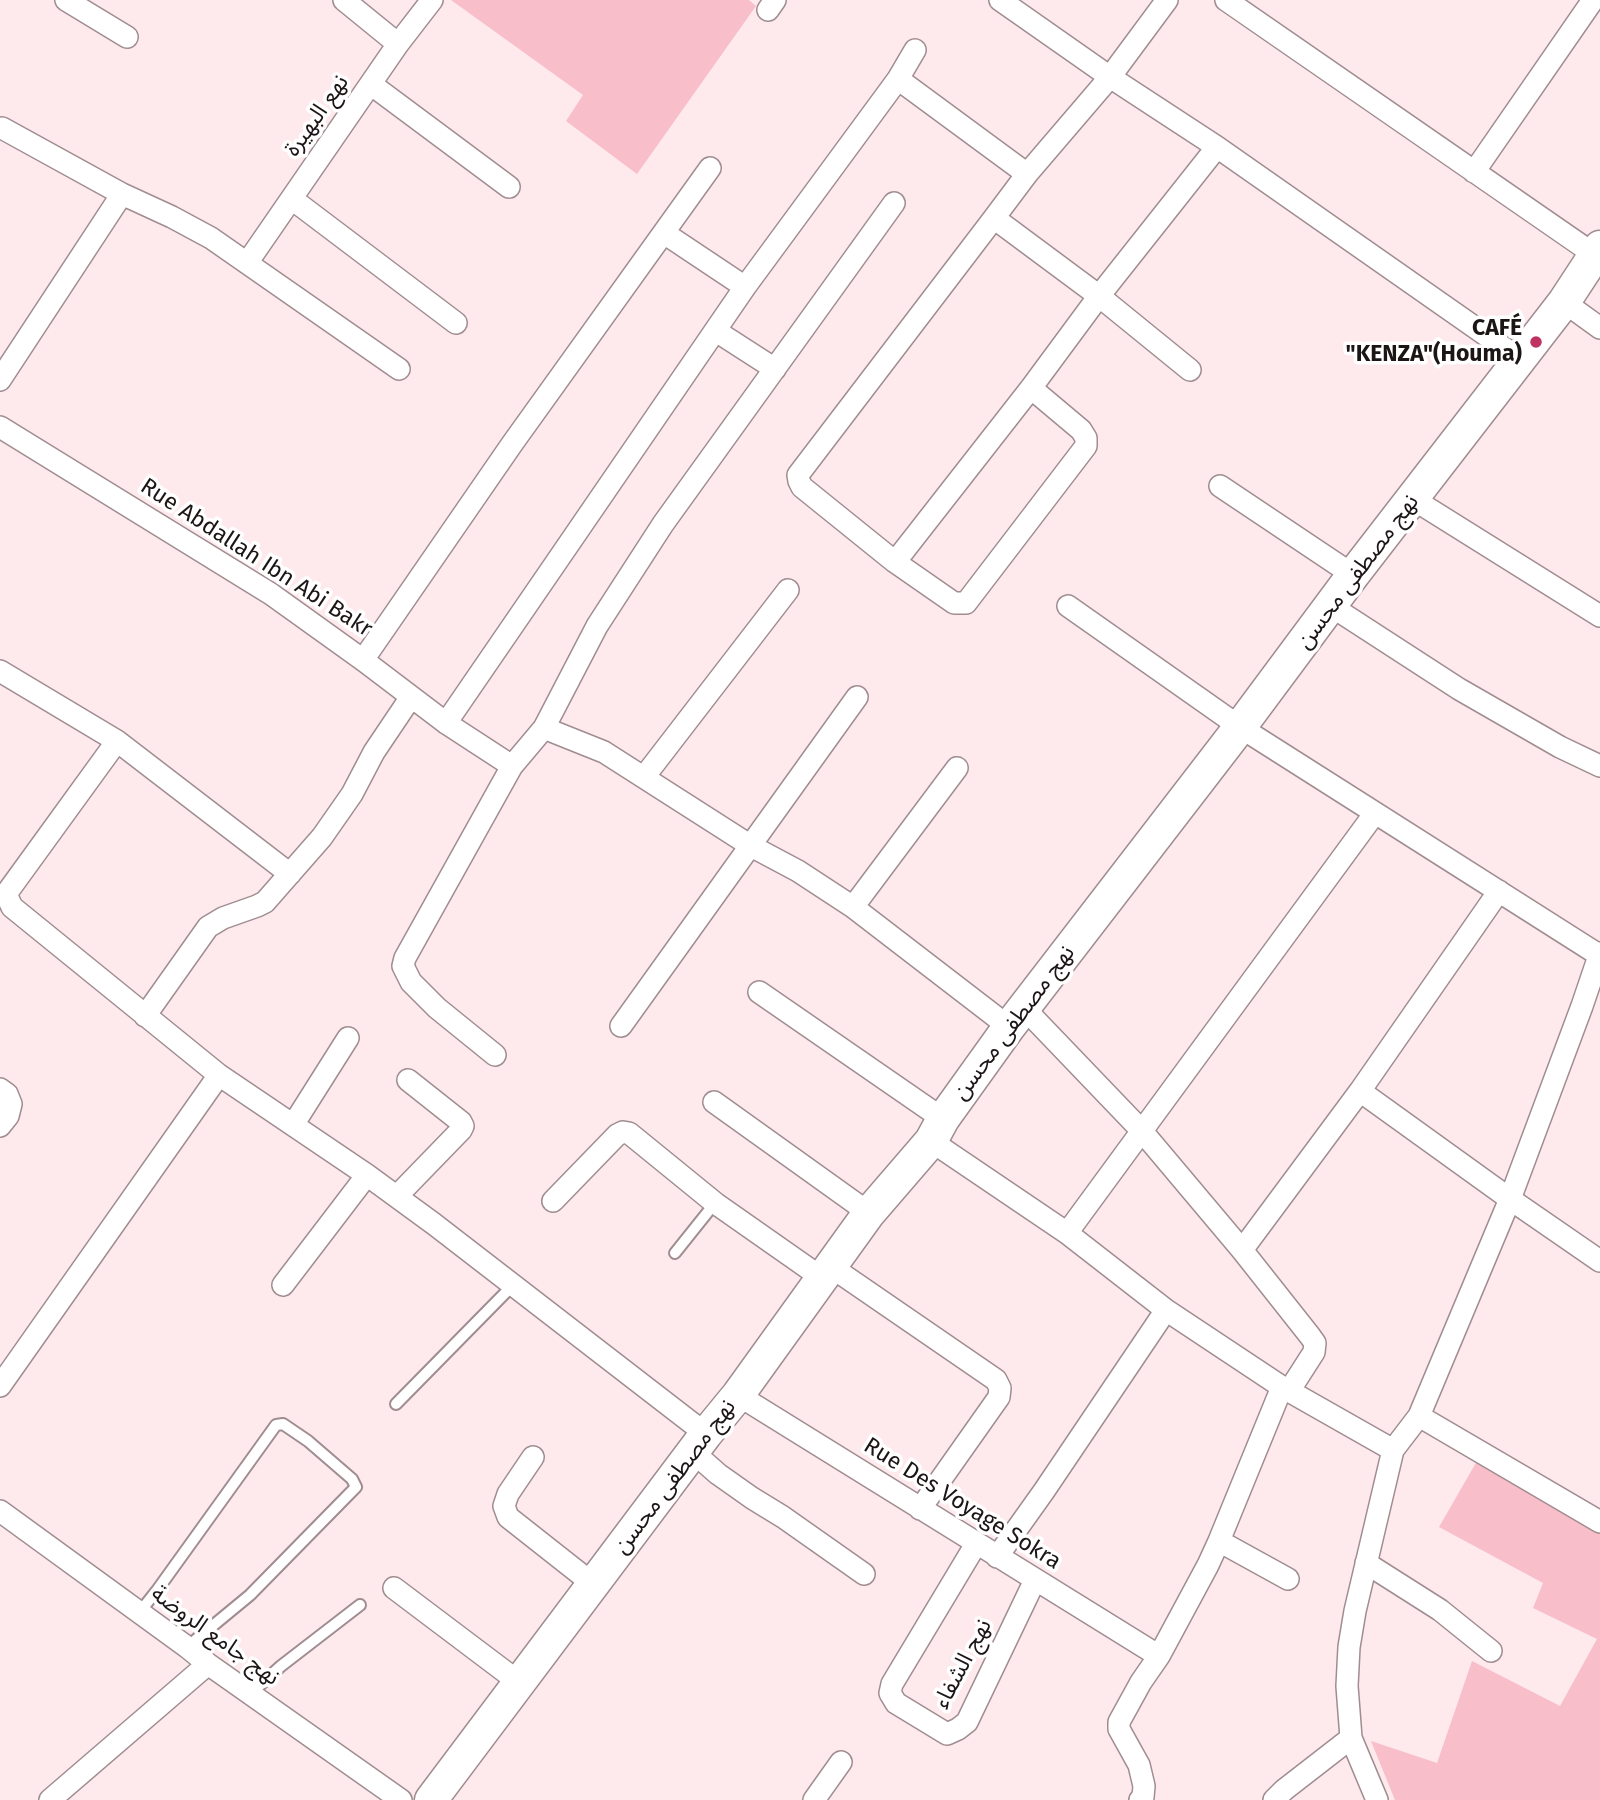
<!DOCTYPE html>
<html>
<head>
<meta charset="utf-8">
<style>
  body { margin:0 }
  canvas { display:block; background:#fee9ed }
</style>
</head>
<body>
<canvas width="1600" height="1800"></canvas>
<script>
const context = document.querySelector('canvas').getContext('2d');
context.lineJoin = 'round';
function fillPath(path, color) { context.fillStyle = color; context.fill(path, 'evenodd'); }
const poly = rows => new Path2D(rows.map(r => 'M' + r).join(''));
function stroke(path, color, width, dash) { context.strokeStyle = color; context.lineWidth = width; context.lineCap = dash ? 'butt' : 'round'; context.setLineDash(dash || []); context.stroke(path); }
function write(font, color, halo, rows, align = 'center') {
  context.font = font + ' "Fira Sans","Noto Sans Arabic",sans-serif'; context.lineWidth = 7; context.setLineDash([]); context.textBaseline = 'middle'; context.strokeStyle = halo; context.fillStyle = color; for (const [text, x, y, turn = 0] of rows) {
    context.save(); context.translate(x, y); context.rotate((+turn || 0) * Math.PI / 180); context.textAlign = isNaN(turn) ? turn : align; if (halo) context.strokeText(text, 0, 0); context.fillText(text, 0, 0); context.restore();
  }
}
const green = poly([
  [451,0,749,0,756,6,637,174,566,121,583,95],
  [1477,1461,1600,1532,1600,1800,1395,1800,1371,1741,1437,1763,1472,1661,1560,1706,1597,1639,1533,1608,1543,1583,1439,1527]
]);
const lane = poly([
  [675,1253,715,1203],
  [396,1404,514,1284],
  [139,1613,158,1589,276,1425,283,1424,308,1441,352,1479,356,1487,250,1595,187,1647],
  [250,1694,281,1666,360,1605]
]);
const street = poly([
  [66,0,127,37],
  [344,0,398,44],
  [1000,0,1110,77,1217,147,1520,359],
  [1226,0,1595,255],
  [768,10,775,0],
  [898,79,1027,174],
  [372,85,509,187],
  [2,128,122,194,172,217,211,238,399,369],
  [1474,172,1593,0],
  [292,199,456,323],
  [994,218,1099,296,1190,370],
  [664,233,745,287],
  [247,263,398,44,432,0],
  [1564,302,1600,328],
  [716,331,775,369],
  [0,380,122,194],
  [1031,388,1081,430,1086,438,1086,446,966,603,954,603,895,562,802,487,799,481,798,475,994,218,1027,174,1110,77,1167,0],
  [0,427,271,594,363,660,446,723,512,766],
  [1220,486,1353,575],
  [1413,499,1600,616],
  [895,562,1031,388,1099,296,1217,147],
  [1068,606,1240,727,1599,955],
  [1331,606,1459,689,1560,747,1600,766],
  [363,660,512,444,710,168],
  [0,671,117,741,290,874],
  [446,723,745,287,898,79,915,50],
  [544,728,604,752,751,846,798,871,853,907,1009,1027],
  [117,741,6,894,12,907,219,1075,367,1175,434,1224,706,1434],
  [644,777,788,590],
  [853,907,957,768],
  [759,992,943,1119],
  [1024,1008,1141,1130,1242,1250,1310,1336,1315,1343,1314,1352,1289,1391],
  [145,1016,208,927,223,918,257,906,265,902,322,837,352,794,374,752,411,697],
  [621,1026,857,697],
  [495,1055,437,1008,411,982,403,966,405,958,512,766,544,728,597,626,663,524,894,203],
  [0,1089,7,1094,11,1104,8,1116,0,1126],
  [1360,1091,1510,1199,1600,1261],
  [714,1102,869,1213],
  [293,1125,348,1038],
  [931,1141,1067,1233,1166,1310,1282,1387,1393,1450],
  [397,1196,461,1130,463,1126,461,1122,408,1080],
  [553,1201,617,1135,623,1132,629,1133,715,1203,822,1278],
  [1067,1233,1375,813],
  [1242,1250,1360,1091,1499,891],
  [830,1266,996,1380,1000,1388,999,1397,920,1509],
  [283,1285,367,1175],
  [0,1386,219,1075],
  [738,1395,1159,1656],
  [1419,1416,1600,1522],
  [693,1452,718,1474,752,1498,783,1517,864,1574],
  [533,1457,508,1494,504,1506,508,1517,593,1584],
  [0,1511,187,1647,208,1664,401,1800],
  [1219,1541,1288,1579],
  [976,1544,892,1684,890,1693,896,1703,947,1734,958,1729,967,1722,1035,1580],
  [997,1557,1044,1491,1166,1310],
  [1366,1563,1440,1610,1491,1651],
  [394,1588,520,1683],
  [50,1800,208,1664],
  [814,1800,841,1762],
  [1140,1800,1143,1797,1144,1786,1139,1765,1119,1729,1119,1722,1141,1682,1159,1656,1208,1565,1219,1541,1282,1387],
  [1274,1800,1284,1790,1351,1738],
  [1377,1800,1351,1738,1347,1686,1349,1647,1355,1611,1393,1450,1419,1416,1510,1199,1582,1006,1600,953]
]);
const secondary = poly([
  [431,1800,706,1434,738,1395,869,1213,931,1141,943,1119,1009,1027,1240,727,1353,575,1564,302,1600,247]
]);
const markers = [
  [1536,342,7,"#bf3162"]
];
const streetNames = [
  ["نهع البهيرة",317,116,-55],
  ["Rue Abdallah Ibn Abi Bakr",256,558,33],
  ["نهج مصطفى محسن",1358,572,-53],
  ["نهج مصطفى محسن",1014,1023,-53],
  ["نهج مصطفى محسن",675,1477,-53],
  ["Rue Des Voyage Sokra",962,1504,32],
  ["نهج جامع الروضة",215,1636,36],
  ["نهج الشفاء",963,1664,-62]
];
const poiNames = [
  ["CAFÉ",1522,329],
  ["\"KENZA\"(Houma)",1522,355]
];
fillPath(green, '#f8beca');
stroke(lane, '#a08d91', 14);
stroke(street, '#a08d91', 24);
stroke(secondary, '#a08d91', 35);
stroke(lane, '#fff', 10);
stroke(street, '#fff', 21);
stroke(secondary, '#fff', 32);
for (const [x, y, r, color] of markers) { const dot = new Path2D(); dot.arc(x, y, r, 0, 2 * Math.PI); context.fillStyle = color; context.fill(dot); stroke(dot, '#fff', 2.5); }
write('23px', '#1c1516', '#fff', streetNames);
write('bold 23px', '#1c1516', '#fff', poiNames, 'right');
</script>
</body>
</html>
